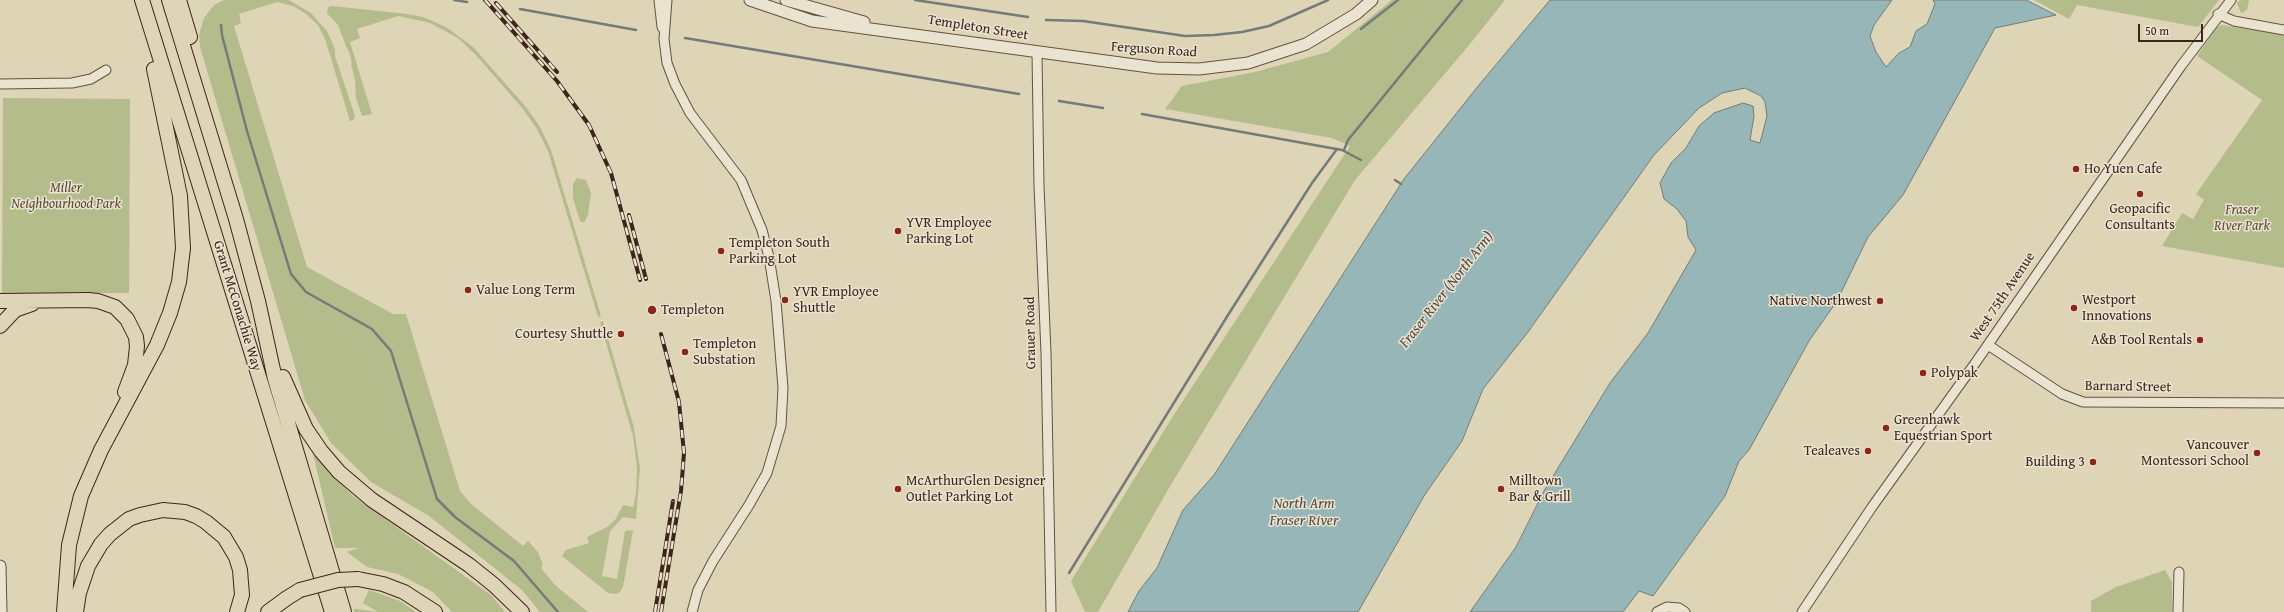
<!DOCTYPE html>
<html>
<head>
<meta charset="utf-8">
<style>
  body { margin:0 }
  #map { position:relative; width:2284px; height:612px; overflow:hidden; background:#ded4b6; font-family:"Gentium Book Plus",serif }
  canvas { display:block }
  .scale { position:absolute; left:2138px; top:24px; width:65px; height:18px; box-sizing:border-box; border:2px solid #3e251a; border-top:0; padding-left:5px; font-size:12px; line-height:14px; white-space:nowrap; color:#3e251a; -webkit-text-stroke:3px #eae3d0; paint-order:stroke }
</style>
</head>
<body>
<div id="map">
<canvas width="2284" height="612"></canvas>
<div class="scale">50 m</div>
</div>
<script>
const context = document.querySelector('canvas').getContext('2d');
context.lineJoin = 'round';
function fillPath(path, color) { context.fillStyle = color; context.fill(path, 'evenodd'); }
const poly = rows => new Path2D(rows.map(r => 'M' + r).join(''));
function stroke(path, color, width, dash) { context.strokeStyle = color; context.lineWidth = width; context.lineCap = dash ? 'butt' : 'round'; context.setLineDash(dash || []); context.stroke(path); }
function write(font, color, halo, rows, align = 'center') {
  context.font = font + ' "Gentium Book Plus",serif'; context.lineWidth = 3; context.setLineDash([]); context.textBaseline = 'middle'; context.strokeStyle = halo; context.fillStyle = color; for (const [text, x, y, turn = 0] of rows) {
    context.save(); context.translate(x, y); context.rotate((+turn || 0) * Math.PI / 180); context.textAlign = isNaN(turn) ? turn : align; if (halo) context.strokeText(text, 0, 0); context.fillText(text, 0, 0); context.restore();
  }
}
const green = poly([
  [224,0,289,0,311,13,327,31,335,49,335,56,355,116,354,120,350,121,325,39,318,25,306,14,293,6,277,2,239,14,241,23,234,26,307,267,393,314,406,314,460,491,470,503,523,546,528,541,538,552,543,565,541,568,556,586,588,612,540,612,522,590,429,516,371,482,331,443,305,400,200,47,199,35,204,18,214,5],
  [1392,0,1505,0,1470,44,1355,180,1169,488,1098,612,1085,612,1071,581,1175,413,1350,146,1332,138,1165,109,1182,86,1255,72,1328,52],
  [2034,0,2219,0,2198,27,2077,5,2069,19],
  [2240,0,2249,0,2247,10,2241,13,2237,3],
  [332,6,407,14,423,17,446,27,473,47,526,107,540,127,551,150,601,316,598,317,548,151,537,129,523,109,476,55,458,38,430,23,398,16,357,29,360,38,350,42,372,114,362,116,356,98,355,80,351,64,352,63,348,49,347,49,338,25,327,13,328,7],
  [2222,25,2284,35,2284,268,2162,246,2182,213,2193,219,2204,200,2196,194,2262,100,2197,56,2217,27],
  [3,98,130,99,129,293,2,293],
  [577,178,586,180,591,193,588,215,584,223,580,221,573,198,573,184],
  [603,321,634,428,640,468,636,519,623,517,610,531,602,576,617,579,625,531,633,530,623,587,619,593,615,594,608,593,562,556,566,550,589,543,587,537,607,527,615,520,623,505,633,507,636,494,637,468,633,436,600,322],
  [312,449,331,474,353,496,491,595,505,612,452,612,433,592,398,574,367,567,347,552,359,548,335,548],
  [2165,570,2172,582,2172,612,2091,612,2091,601,2116,587],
  [369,590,400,601,416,612,354,612,354,609,357,609,378,612,363,603]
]);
const water = poly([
  [1550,0,1892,0,1874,25,1870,36,1876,52,1886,67,1899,53,1910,47,1916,31,1927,24,1935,4,1933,0,2026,0,2056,15,1995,28,1903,195,1868,237,1837,301,1809,341,1749,450,1739,461,1725,496,1653,596,1639,591,1623,612,1470,612,1516,547,1544,491,1610,383,1648,333,1696,250,1688,237,1686,221,1677,209,1664,199,1660,183,1671,163,1686,148,1699,126,1714,113,1743,103,1753,106,1754,116,1750,140,1760,143,1767,116,1765,102,1761,96,1745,88,1722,93,1699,108,1654,155,1528,332,1483,389,1462,441,1424,496,1358,612,1128,612,1139,591,1157,568,1183,510,1214,475,1404,179,1479,85,1550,0]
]);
const stream = poly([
  [454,0,467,2],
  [915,0,1028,17],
  [520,9,636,30],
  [1046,20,1083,21,1185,36,1214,35,1242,32,1269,26,1328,0],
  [221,25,222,35,247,131,291,274,306,292,372,329,391,351,437,499,455,517,514,561,558,612],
  [1361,29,1398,0],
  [685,38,1019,94],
  [1059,101,1103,108],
  [1142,114,1342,150,1361,160],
  [1344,150,1348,140,1462,0],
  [1395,180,1401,184],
  [1069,573,1228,315,1312,183,1337,149]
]);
const minor = poly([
  [667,0,664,39,667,63,675,84,690,113,741,180,762,230,769,257,776,301,783,388,781,426,767,473,749,505,713,561,698,590,692,612],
  [2218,14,2234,21,2284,30],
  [1037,53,1039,186,1046,353,1051,612],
  [0,84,72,83,91,79,106,70],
  [1988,345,2062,394,2083,402,2284,403],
  [1657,612,1667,607,1679,608,1685,612],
  [1802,612,1872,507,1976,362,2181,66,2231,0],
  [2178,612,2179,572]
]);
const tertiary = poly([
  [660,0,663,27],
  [750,0,812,21,1157,68,1199,69,1248,63,1306,44,1356,14,1372,0],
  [786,0,864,22],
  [0,566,1,612]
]);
const primary = poly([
  [142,0,332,612],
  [169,0,236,219,258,301,275,379,344,612],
  [179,0,190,37],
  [0,301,88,300,98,301,115,307,127,319,136,337,137,346,135,365,125,392],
  [0,326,15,310,32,304],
  [283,377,306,429,321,451,339,472,372,500,469,565,494,585,522,612],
  [358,579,383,584,404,592,435,612],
  [64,612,69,545,81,496,101,450,157,345,170,313,179,282,183,248,180,196,154,69],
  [76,612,79,593,88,566,101,544,110,534,129,519,140,515,163,510,185,512,196,516,206,522,224,537,236,557,240,570,242,595,237,612],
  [268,612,287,598,300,590]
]);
const rail = poly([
  [485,0,557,81,589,125,611,173,640,280],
  [496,3,557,72],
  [629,215,646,279],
  [655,612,673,501],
  [661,612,681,491,684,453,679,402,661,334]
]);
const primaryBridge = poly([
  [300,590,338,580,358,579]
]);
const markers = [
  [2076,169,4,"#8f2418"],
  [2140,194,4,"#8f2418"],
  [898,231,4,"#8f2418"],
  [721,251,4,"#8f2418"],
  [468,290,4,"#8f2418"],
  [785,300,4,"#8f2418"],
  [1880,301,4,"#8f2418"],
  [2074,308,4,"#8f2418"],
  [652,310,5,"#8f2418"],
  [621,334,4,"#8f2418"],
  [2200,340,4,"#8f2418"],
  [685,352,4,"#8f2418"],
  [1923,373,4,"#8f2418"],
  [1886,428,4,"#8f2418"],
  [1868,451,4,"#8f2418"],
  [2257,453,4,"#8f2418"],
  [2093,462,4,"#8f2418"],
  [898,489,4,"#8f2418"],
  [1501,489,4,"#8f2418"]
];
const streetNames = [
  ["Templeton Street",978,28,9],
  ["Ferguson Road",1154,50,4],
  ["West 75th Avenue",2003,297,-56],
  ["Grant McConachie Way",237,306,73],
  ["Grauer Road",1031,333,-91],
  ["Barnard Street",2128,387,1]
];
const poiNames = [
  ["Ho Yuen Cafe",2084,169],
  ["Geopacific",2140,209,"center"],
  ["Consultants",2140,225,"center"],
  ["YVR Employee",906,223],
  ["Parking Lot",906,239],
  ["Templeton South",729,243],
  ["Parking Lot",729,259],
  ["Value Long Term",476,290],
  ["YVR Employee",793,292],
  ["Shuttle",793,308],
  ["Westport",2082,300],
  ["Innovations",2082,316],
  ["Native Northwest",1872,301,"right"],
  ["Templeton",661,310],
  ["Courtesy Shuttle",613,334,"right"],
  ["A&B Tool Rentals",2192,340,"right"],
  ["Templeton",693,344],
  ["Substation",693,360],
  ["Polypak",1931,373],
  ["Greenhawk",1894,420],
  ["Equestrian Sport",1894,436],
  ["Vancouver",2249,445,"right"],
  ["Montessori School",2249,461,"right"],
  ["Tealeaves",1860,451,"right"],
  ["Building 3",2085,462,"right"],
  ["McArthurGlen Designer",906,481],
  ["Outlet Parking Lot",906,497],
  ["Milltown",1509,481],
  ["Bar & Grill",1509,497]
];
const parkNames = [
  ["Miller",66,188],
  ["Neighbourhood Park",66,204],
  ["Fraser",2242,210],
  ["River Park",2242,226]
];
const waterNames = [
  ["Fraser River (North Arm)",1447,290,-52],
  ["North Arm",1304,504],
  ["Fraser River",1304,521]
];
fillPath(green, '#b4bc8c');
fillPath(water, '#97b6b7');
stroke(water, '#737c78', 1);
stroke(stream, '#737c78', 2.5);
stroke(minor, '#665141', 11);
stroke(tertiary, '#665141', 13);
stroke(primary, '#3e251a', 16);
stroke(minor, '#eae3d0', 9);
stroke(tertiary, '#eae3d0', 11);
stroke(primary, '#ded4b6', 14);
stroke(rail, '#3e251a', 4);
stroke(rail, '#eae3d0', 2.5, [8]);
stroke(primaryBridge, '#3e251a', 16, []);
stroke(primaryBridge, '#ded4b6', 14);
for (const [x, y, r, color] of markers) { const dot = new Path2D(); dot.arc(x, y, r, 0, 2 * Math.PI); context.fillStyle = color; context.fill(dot); stroke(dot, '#eae3d0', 1.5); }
write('14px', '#3e251a', '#eae3d0', streetNames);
write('14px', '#3e251a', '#eae3d0', poiNames, 'left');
write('italic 14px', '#5c4b36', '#eae3d0', parkNames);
write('italic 15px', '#544941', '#eae3d0', waterNames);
</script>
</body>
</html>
